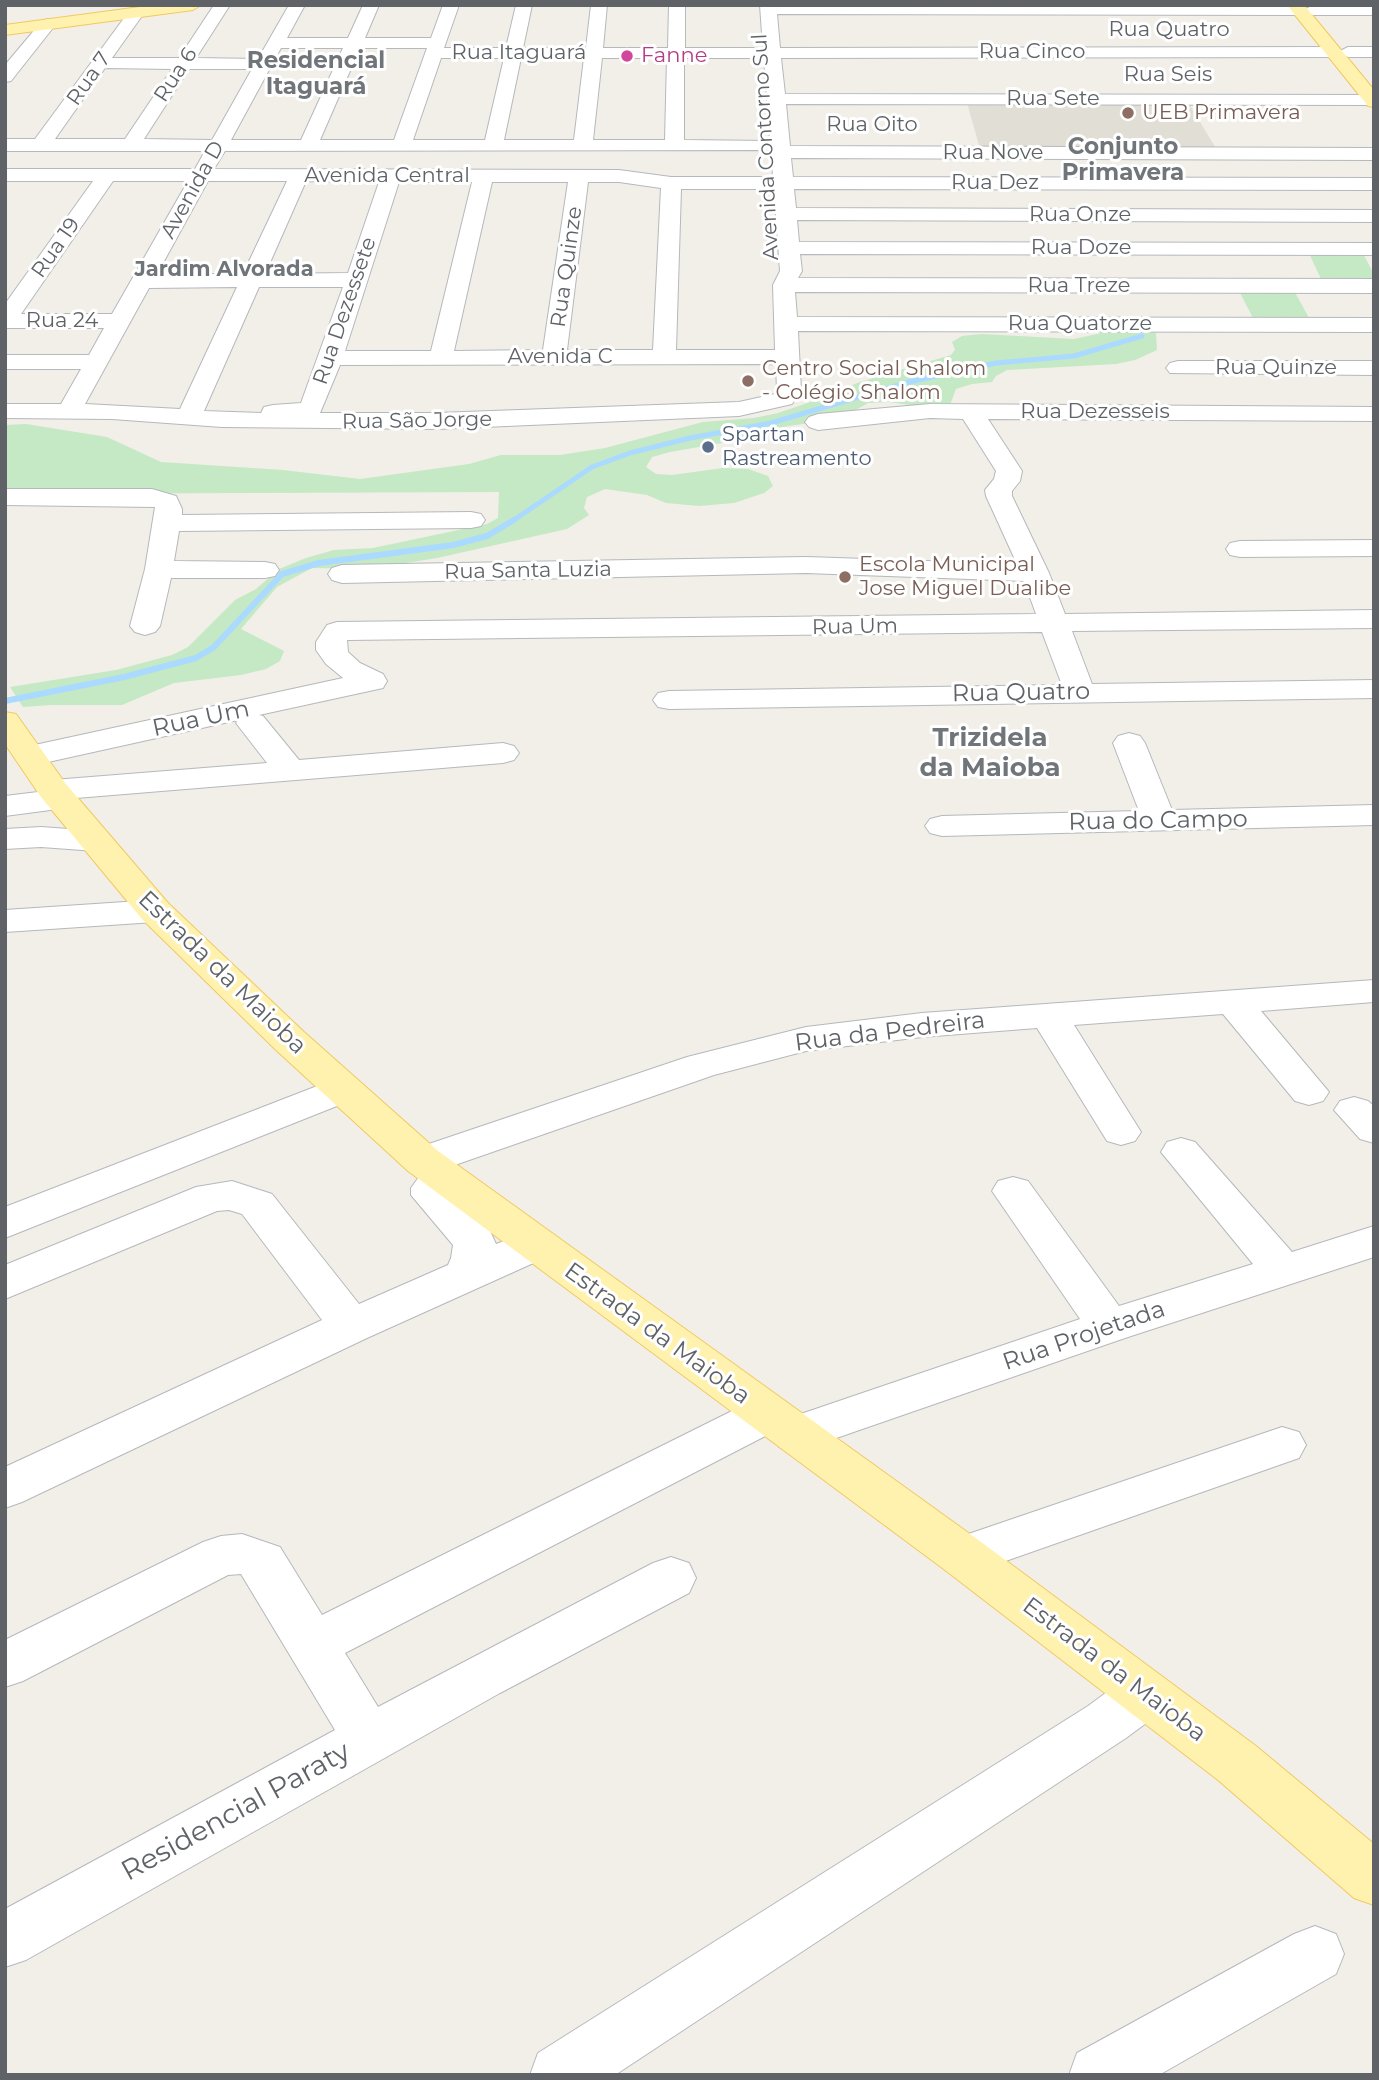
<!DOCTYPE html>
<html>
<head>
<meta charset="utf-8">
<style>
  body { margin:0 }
  #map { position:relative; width:1379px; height:2080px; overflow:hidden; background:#f1efe8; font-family:Montserrat,sans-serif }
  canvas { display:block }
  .frame { position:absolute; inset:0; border:7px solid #5f6368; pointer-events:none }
</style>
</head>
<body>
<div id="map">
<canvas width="1379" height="2080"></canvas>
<div class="frame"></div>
</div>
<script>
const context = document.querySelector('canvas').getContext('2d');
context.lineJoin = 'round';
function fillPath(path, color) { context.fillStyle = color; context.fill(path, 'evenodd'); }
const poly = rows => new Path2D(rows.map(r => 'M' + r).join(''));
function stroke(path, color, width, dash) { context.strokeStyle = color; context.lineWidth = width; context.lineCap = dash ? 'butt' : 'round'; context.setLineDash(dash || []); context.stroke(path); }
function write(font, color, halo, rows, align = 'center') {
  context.font = font + ' Montserrat,sans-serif'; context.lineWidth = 6; context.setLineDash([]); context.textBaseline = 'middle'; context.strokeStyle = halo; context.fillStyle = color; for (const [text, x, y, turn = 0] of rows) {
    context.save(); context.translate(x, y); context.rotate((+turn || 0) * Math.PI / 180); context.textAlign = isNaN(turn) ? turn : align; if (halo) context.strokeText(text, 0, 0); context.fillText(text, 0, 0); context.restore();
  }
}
const education = poly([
  [1188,102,1217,150,980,149,967,103]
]);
const green = poly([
  [1307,249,1361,250,1374,274,1374,281,1321,279],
  [1237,287,1292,287,1309,318,1253,318],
  [1111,331,1156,333,1157,350,1135,360,1116,364,1007,370,996,376,992,382,972,384,956,389,950,405,930,408,889,402,868,403,852,412,818,422,788,426,745,439,670,452,652,457,646,467,656,474,672,475,723,468,748,469,768,476,773,486,764,493,734,503,699,506,666,503,647,495,605,489,587,497,584,508,589,515,567,529,437,558,368,569,312,568,277,587,241,629,284,651,280,661,266,669,241,675,174,683,122,705,51,705,23,707,10,687,116,670,172,655,188,647,235,600,256,589,279,569,306,558,334,550,373,548,487,524,498,518,499,492,5,494,5,425,26,424,107,437,161,462,283,470,360,479,469,464,501,455,560,455,605,448,703,422,754,418,778,413,828,396,857,383,951,355,955,350,952,342,962,336,982,334,1074,339]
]);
const streamFar1 = poly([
  [511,522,592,467,630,453,690,438,771,423,909,382,996,363,1074,356,1142,336]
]);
const stream = poly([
  [5,701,124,677,196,658,214,647,282,574,319,563,453,545,487,536,514,520]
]);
const minor = poly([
  [214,5,230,5,196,58,258,59,289,5,305,5,287,38,348,38,363,5,379,5,365,38,431,38,443,5,459,5,444,48,506,48,516,5,532,5,523,48,586,48,591,5,607,5,603,48,668,48,669,5,685,5,685,48,763,48,760,5,1299,5,1306,9,1313,5,1374,5,1374,15,1313,15,1306,11,1299,15,777,14,780,48,1333,47,1340,51,1348,47,1374,47,1374,57,1348,57,1340,53,1333,57,781,58,785,94,1374,95,1372,105,786,104,790,146,1374,148,1374,160,791,158,793,177,1374,178,1374,190,794,189,796,208,1374,210,1374,222,797,220,799,242,1374,243,1374,255,800,254,802,271,798,278,1374,279,1374,293,795,292,797,317,1374,318,1374,332,798,331,801,391,792,404,739,416,437,429,222,427,112,419,5,418,5,404,61,404,81,369,5,369,5,355,89,355,104,328,5,328,5,304,93,181,5,181,5,169,195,169,205,151,5,151,5,139,35,139,130,10,136,8,144,13,112,58,179,58,214,5],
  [281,48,343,48,301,140,231,140,281,48],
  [360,48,427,48,394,140,320,140,360,48],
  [441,58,504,58,485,140,413,140,441,58],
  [521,58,584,58,574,140,504,140,521,58],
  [602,58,667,58,665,140,593,140,602,58],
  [684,58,764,58,770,141,684,140,684,58],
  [105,68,172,69,125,139,55,139,105,68],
  [189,69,252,69,212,140,144,139,189,69],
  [771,150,773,177,671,177,619,170,214,169,225,151,771,150],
  [113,181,188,181,112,314,21,314,113,181],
  [208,181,287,181,243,274,157,274,208,181],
  [306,181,379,182,348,273,265,274,306,181],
  [399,182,472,182,431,351,345,351,399,182],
  [492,182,568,182,543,350,454,351,492,182],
  [588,182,619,182,661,188,653,350,567,350,588,182],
  [681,189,774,189,780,271,773,285,775,350,676,350,681,189],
  [237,287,180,409,85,404,149,288,237,287],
  [259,287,343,287,301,403,273,405,264,407,261,413,204,411,259,287],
  [776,364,777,391,775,394,739,402,437,413,320,413,340,365,776,364],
  [48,19,56,24,11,81,5,82,5,65,42,21,48,19],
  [1178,361,1374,361,1374,375,1170,373,1166,368,1170,363,1178,361],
  [930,404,1374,407,1374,421,988,419,1022,471,1020,481,1012,491,1012,496,1049,573,1065,614,1374,610,1374,628,1072,631,1092,684,1374,680,1374,698,669,709,658,707,653,700,658,693,669,691,1062,685,1042,632,347,640,348,652,360,663,383,674,387,681,383,688,259,715,263,716,299,760,503,743,514,746,519,753,514,760,503,763,76,798,73,807,5,816,5,796,38,792,36,790,41,783,53,780,267,763,236,723,238,720,30,766,19,763,14,756,19,749,30,746,343,678,326,664,316,650,316,642,327,625,337,622,1036,614,1024,581,806,573,342,583,332,580,328,574,332,568,342,565,806,557,1017,564,986,496,985,490,994,479,996,471,963,419,930,418,818,430,809,427,805,422,809,417,818,414,930,404],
  [5,489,152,489,176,496,182,509,182,515,471,512,481,514,485,520,481,526,471,528,179,531,174,561,265,562,275,564,279,570,275,576,265,578,171,578,160,626,155,632,145,635,135,632,130,626,145,569,155,507,5,505,5,489],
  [1374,540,1374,556,1240,557,1230,555,1226,549,1230,543,1240,541,1374,540],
  [1129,733,1140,736,1145,743,1172,810,1374,805,1374,825,942,836,930,833,925,826,930,819,942,816,1139,811,1113,743,1118,736,1129,733],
  [41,827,96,831,108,834,113,841,108,848,96,851,41,847,5,849,5,829,41,827],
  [155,900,168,903,173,911,168,919,155,922,5,932,5,910,155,900],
  [1374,980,1374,1002,1261,1011,1329,1092,1323,1101,1309,1105,1295,1101,1223,1014,1074,1025,1141,1132,1135,1141,1121,1145,1107,1141,1037,1028,922,1037,806,1051,714,1075,452,1166,457,1167,463,1177,453,1191,490,1231,496,1244,534,1230,549,1234,555,1245,549,1256,367,1338,22,1502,5,1508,5,1467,322,1320,242,1214,229,1210,217,1211,5,1299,5,1265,196,1187,232,1181,272,1194,359,1304,448,1265,451,1258,453,1245,411,1195,411,1188,421,1174,408,1171,402,1161,408,1151,687,1057,806,1027,922,1013,1374,980],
  [343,1076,357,1080,363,1089,357,1098,5,1238,5,1207,343,1076],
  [1354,1097,1368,1101,1374,1106,1374,1143,1360,1139,1334,1110,1340,1101,1354,1097],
  [1181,1138,1195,1142,1292,1252,1374,1226,1374,1257,1125,1338,796,1452,779,1447,773,1432,345,1653,378,1707,653,1563,671,1557,689,1563,696,1578,689,1593,500,1693,26,1960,5,1967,5,1909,335,1730,241,1574,228,1575,23,1681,5,1687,5,1640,203,1542,221,1536,242,1534,280,1547,322,1615,752,1401,768,1396,784,1401,791,1414,789,1418,1080,1319,992,1191,998,1181,1013,1177,1028,1181,1119,1306,1253,1264,1161,1152,1167,1142,1181,1138],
  [1282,1427,1299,1432,1306,1445,1299,1458,963,1576,945,1570,938,1556,945,1542,1282,1427],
  [1145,1671,1164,1678,1171,1694,1164,1710,1126,1738,615,2075,530,2075,538,2053,1088,1706,1126,1678,1145,1671],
  [1315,1926,1336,1934,1344,1954,1336,1974,1159,2075,1069,2075,1077,2053,1294,1934,1315,1926]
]);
const major = poly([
  [155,5,201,5,193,10,5,35,5,25,155,5],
  [1287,5,1304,5,1374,90,1374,107,1368,106,1287,5],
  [5,712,16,714,65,783,168,903,304,1032,438,1151,981,1542,1256,1746,1374,1844,1374,1905,1354,1898,1218,1780,945,1570,408,1171,276,1050,142,919,41,797,5,744,5,712]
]);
const markers = [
  [627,56,7,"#d1479c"],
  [1128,113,7,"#8d6e63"],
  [748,381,7,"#8d6e63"],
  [708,447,7,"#5c6f8a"],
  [845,577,7,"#8d6e63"]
];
const farStreetnames = [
  ["Rua Quatro",1169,30],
  ["Rua Cinco",1032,52],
  ["Rua Itaguará",519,53],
  ["Rua 6",176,75,-57],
  ["Rua Seis",1168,75],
  ["Rua 7",89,79,-55],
  ["Rua Sete",1053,99],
  ["Rua Oito",872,125],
  ["Avenida Contorno Sul",766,147,-93],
  ["Rua Nove",993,153],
  ["Avenida Central",387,176],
  ["Rua Dez",995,183],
  ["Avenida D",193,190,-61],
  ["Rua Onze",1080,215],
  ["Rua 19",56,248,-55],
  ["Rua Doze",1081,248],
  ["Rua Quinze",567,267,-82],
  ["Rua Treze",1079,286],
  ["Rua Dezessete",345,311,-71],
  ["Rua 24",62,321],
  ["Rua Quatorze",1080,324],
  ["Avenida C",560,357],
  ["Rua Quinze",1276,368],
  ["Rua Dezesseis",1095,412],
  ["Rua São Jorge",417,421,-1],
  ["Rua Santa Luzia",528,571,-1],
  ["Rua Um",855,627,-1]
];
const farHotelnames = [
  ["Fanne",641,56]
];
const farEducationnames = [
  ["UEB Primavera",1142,113],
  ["Centro Social Shalom",762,369],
  ["- Colégio Shalom",762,393],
  ["Escola Municipal",859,565],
  ["Jose Miguel Dualibe",859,589]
];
const farNeighbourhoodnames = [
  ["Jardim Alvorada",224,270]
];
const farServicenames = [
  ["Spartan",722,435],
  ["Rastreamento",722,459]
];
const farQuarternames = [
  ["Residencial",316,61],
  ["Itaguará",316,87],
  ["Conjunto",1123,147],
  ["Primavera",1123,173]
];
const streetNames = [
  ["Rua Quatro",1021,693,-1],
  ["Rua Um",201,719,-12],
  ["Rua do Campo",1158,821,-1],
  ["Estrada da Maioba",222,973,44],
  ["Rua da Pedreira",890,1032,-7],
  ["Estrada da Maioba",657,1334,36],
  ["Rua Projetada",1084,1336,-19],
  ["Estrada da Maioba",1114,1670,37]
];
const neighbourhoodNames = [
  ["Trizidela",990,738],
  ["da Maioba",990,768]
];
const nearStreetnames = [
  ["Residencial Paraty",236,1812,-29]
];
fillPath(education, '#e1ded6');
fillPath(green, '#c5e8c5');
stroke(streamFar1, '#aadaff', 5);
stroke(stream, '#aadaff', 6);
stroke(minor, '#b5b8bc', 2);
stroke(major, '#f2c960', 2);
fillPath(minor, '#fff');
fillPath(major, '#fff2af');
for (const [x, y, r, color] of markers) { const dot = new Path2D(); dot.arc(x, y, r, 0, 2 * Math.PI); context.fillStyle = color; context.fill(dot); stroke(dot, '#fff', 2.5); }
write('21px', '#5f6368', '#fff', farStreetnames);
write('21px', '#b23c85', '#fff', farHotelnames, 'left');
write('21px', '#785e54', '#fff', farEducationnames, 'left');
write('bold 21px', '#70757a', '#fff', farNeighbourhoodnames);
write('21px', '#4e5e75', '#fff', farServicenames, 'left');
write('bold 23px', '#70757a', '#fff', farQuarternames);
write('24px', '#5f6368', '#fff', streetNames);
write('bold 26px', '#70757a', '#fff', neighbourhoodNames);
write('28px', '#5f6368', '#fff', nearStreetnames);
</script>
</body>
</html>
